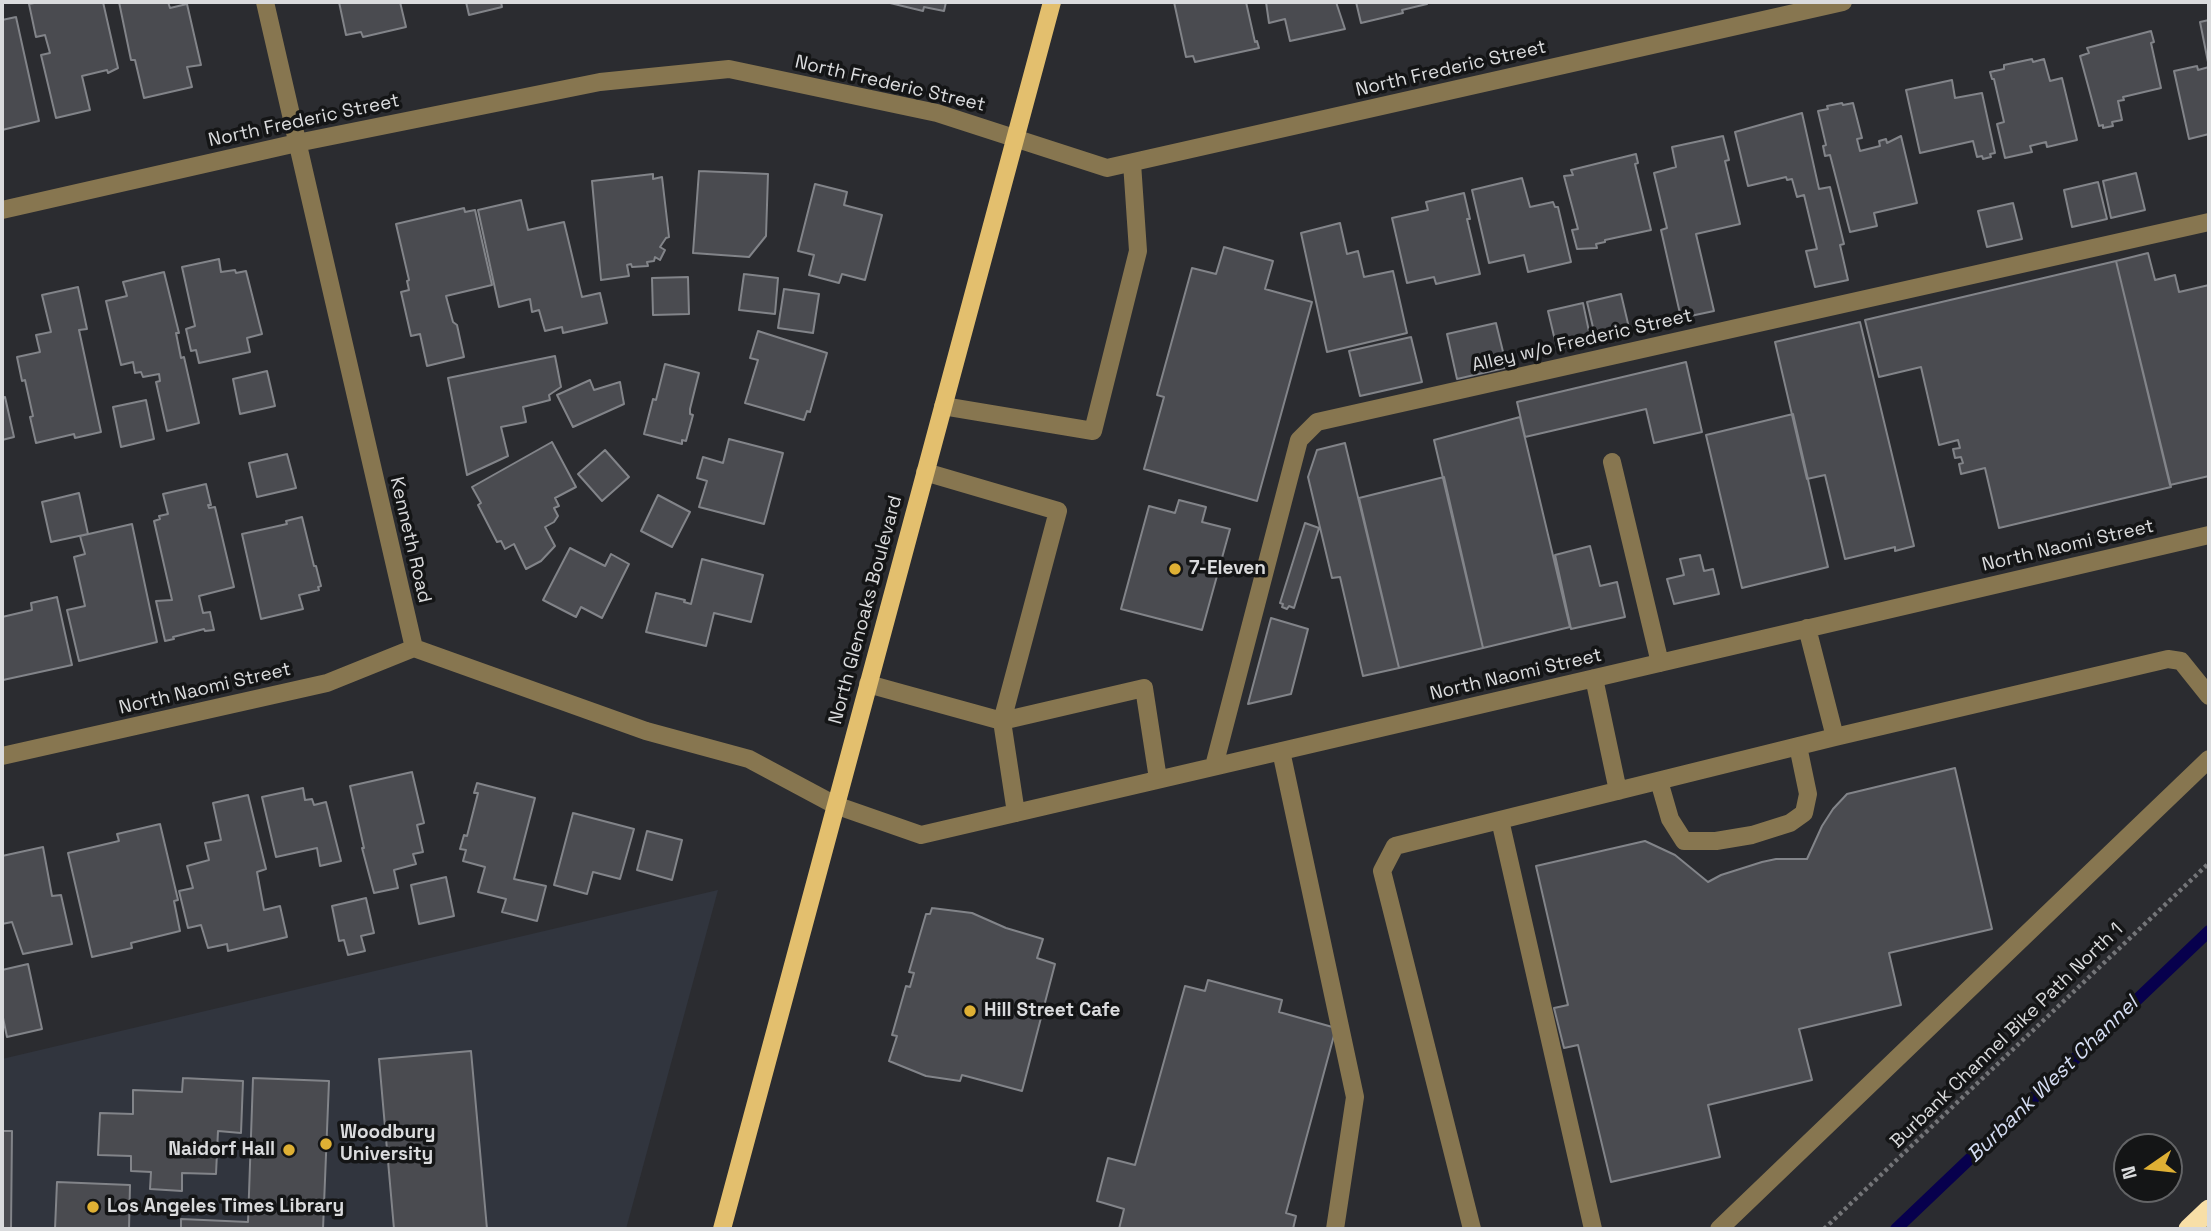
<!DOCTYPE html>
<html>
<head>
<meta charset="utf-8">
<style>
  body { margin:0 }
  #map { position:relative; width:2211px; height:1231px; overflow:hidden; background:#2b2c30; font-family:"Space Grotesk",sans-serif }
  canvas { display:block }
  .frame { position:absolute; inset:0; border:4px solid #dadbdd; pointer-events:none }
  .north { position:absolute; left:2113px; top:1133px; width:70px; height:70px; box-sizing:border-box; background:#141516; border:2px solid #636466; border-radius:50%; rotate:256deg; font-size:19px; font-weight:700; line-height:28px; text-align:center; color:#dadbdd }
  .north::after { content:''; display:block; margin:auto; width:24px; height:32px; background:#dfb034; clip-path:polygon(50% 0,100% 100%,50% 72%,0 100%) }
</style>
</head>
<body>
<div id="map">
<canvas width="2211" height="1231"></canvas>
<div class="frame"></div>
<div class="north">N</div>
</div>
<script>
const context = document.querySelector('canvas').getContext('2d');
context.lineJoin = 'round';
function fillPath(path, color) { context.fillStyle = color; context.fill(path, 'evenodd'); }
const poly = rows => new Path2D(rows.map(r => 'M' + r).join(''));
function stroke(path, color, width, dash) { context.strokeStyle = color; context.lineWidth = width; context.lineCap = dash ? 'butt' : 'round'; context.setLineDash(dash || []); context.stroke(path); }
function write(font, color, halo, rows, align = 'center') {
  context.font = font + ' "Space Grotesk",sans-serif'; context.lineWidth = 7; context.setLineDash([]); context.textBaseline = 'middle'; context.strokeStyle = halo; context.fillStyle = color; for (const [text, x, y, turn = 0] of rows) {
    context.save(); context.translate(x, y); context.rotate((+turn || 0) * Math.PI / 180); context.textAlign = isNaN(turn) ? turn : align; if (halo) context.strokeText(text, 0, 0); context.fillText(text, 0, 0); context.restore();
  }
}
const built = poly([
  [718,890,626,1229,2,1229,2,1059]
]);
const stream = poly([
  [1896,1229,2209,931]
]);
const building = poly([
  [39,2,103,2,118,68,108,73,107,70,82,76,90,110,56,118,41,55,50,53,45,35,36,37,29,4,39,2],
  [119,2,168,2,170,8,187,4,201,65,187,67,192,87,144,98,135,60,131,60,119,2],
  [339,2,400,2,406,27,363,37,361,32,346,35,339,2],
  [466,2,501,2,502,7,469,15,466,2],
  [886,2,946,2,944,11,924,7,923,11,886,2],
  [1174,2,1246,2,1255,42,1257,41,1259,48,1195,62,1193,56,1186,57,1174,2],
  [1266,2,1336,2,1345,29,1290,41,1285,19,1269,23,1266,2],
  [1356,2,1426,2,1427,4,1402,10,1403,13,1361,23,1356,2],
  [16,17,39,121,2,130,2,20,16,17],
  [2209,20,2209,67,2200,22,2209,20],
  [2151,31,2154,42,2151,43,2161,88,2123,97,2124,100,2118,101,2122,120,2112,122,2113,126,2103,128,2103,125,2099,126,2080,56,2089,53,2087,48,2151,31],
  [2032,59,2033,62,2044,59,2050,81,2062,78,2077,140,2047,147,2046,142,2030,146,2032,152,2005,158,1997,124,2004,122,1994,79,1992,79,1990,72,2004,69,2004,65,2032,59],
  [2197,66,2198,70,2209,67,2209,134,2189,139,2174,71,2197,66],
  [1952,80,1955,98,1982,93,1995,153,1990,154,1991,157,1983,159,1982,156,1977,157,1973,141,1920,153,1906,90,1952,80],
  [1842,103,1843,105,1853,103,1862,138,1857,139,1860,151,1880,146,1879,141,1886,139,1887,143,1901,136,1917,203,1874,213,1877,226,1850,232,1830,155,1825,156,1823,146,1826,145,1818,111,1828,109,1827,106,1842,103],
  [1802,113,1819,189,1830,187,1844,244,1840,245,1848,280,1815,287,1806,251,1817,249,1804,195,1797,197,1792,179,1787,180,1786,177,1748,186,1735,132,1802,113],
  [1723,136,1729,160,1725,161,1740,224,1696,234,1714,311,1681,318,1661,230,1667,228,1654,173,1676,167,1672,147,1723,136],
  [1636,154,1638,163,1635,164,1651,230,1605,240,1605,242,1596,244,1597,248,1577,249,1572,230,1578,229,1564,176,1573,175,1571,170,1636,154],
  [699,171,768,174,766,236,749,257,693,253,699,171],
  [2136,173,2145,210,2111,218,2103,181,2136,173],
  [653,174,653,179,662,177,669,237,666,238,660,247,665,250,660,260,655,257,654,261,647,262,648,266,632,267,631,264,627,265,629,276,601,280,592,181,653,174],
  [1522,178,1530,207,1553,202,1555,207,1558,207,1571,262,1528,272,1524,255,1489,263,1472,190,1522,178],
  [2098,182,2107,219,2072,227,2064,190,2098,182],
  [815,184,847,192,844,205,882,215,865,280,842,274,839,283,809,275,814,255,798,251,815,184],
  [1464,193,1470,219,1467,219,1480,274,1436,284,1434,277,1407,283,1392,218,1428,210,1426,202,1464,193],
  [521,200,528,230,564,222,582,297,600,293,607,323,563,333,562,327,545,331,539,310,532,312,530,299,499,307,478,210,521,200],
  [2013,203,2022,239,1987,247,1978,211,2013,203],
  [464,208,465,212,475,210,492,285,446,296,453,322,457,325,464,357,427,366,420,334,411,336,401,292,409,290,407,281,409,280,396,224,464,208],
  [1340,223,1347,254,1358,251,1364,277,1393,271,1407,333,1327,352,1301,233,1340,223],
  [1224,247,1273,261,1265,289,1312,302,1257,501,1144,469,1164,397,1157,395,1192,268,1216,274,1224,247],
  [2148,253,2155,280,2175,275,2179,292,2209,285,2209,476,2170,485,2116,261,2148,253],
  [219,259,221,272,235,270,236,273,246,271,262,334,247,338,250,352,199,363,196,350,191,351,186,329,195,326,182,267,219,259],
  [2116,261,2171,487,1999,528,1985,468,1961,474,1959,464,1963,463,1961,457,1955,458,1953,449,1960,448,1958,440,1939,445,1921,367,1879,377,1865,320,2116,261],
  [164,272,179,333,176,333,181,358,184,357,199,423,167,431,156,382,160,381,159,374,143,377,141,372,135,373,133,362,121,365,106,301,127,296,123,282,164,272],
  [744,274,778,278,775,314,739,310,744,274],
  [688,277,689,314,653,315,652,278,688,277],
  [78,287,87,329,79,330,101,432,75,438,74,434,36,443,30,417,33,416,25,380,22,381,17,357,40,352,36,335,51,332,42,295,78,287],
  [784,289,819,294,813,333,778,328,784,289],
  [1621,294,1630,332,1596,340,1587,302,1621,294],
  [1583,303,1591,341,1557,349,1548,311,1583,303],
  [1860,322,1914,546,1895,551,1895,547,1845,559,1825,475,1807,479,1775,342,1860,322],
  [1496,323,1505,360,1507,359,1509,367,1457,379,1447,334,1496,323],
  [758,331,827,353,810,412,807,411,804,420,745,403,758,360,750,358,758,331],
  [1411,337,1422,382,1360,396,1349,351,1411,337],
  [555,356,561,387,549,395,550,400,523,407,526,422,501,427,508,456,467,475,448,378,555,356],
  [1686,362,1702,432,1654,443,1646,409,1525,437,1517,402,1686,362],
  [665,364,699,373,690,409,690,414,693,415,686,441,682,440,682,444,644,434,653,399,656,400,665,364],
  [267,371,275,406,240,414,233,379,267,371],
  [590,380,594,390,620,382,624,404,573,427,557,395,590,380],
  [5,397,14,437,2,440,2,398,5,397],
  [146,400,154,439,121,447,113,407,146,400],
  [1793,414,1828,567,1742,588,1706,435,1793,414],
  [1520,417,1570,627,1483,648,1434,440,1520,417],
  [729,439,783,453,764,524,699,507,707,481,697,478,703,457,723,463,729,439],
  [552,442,576,487,555,498,559,506,554,508,558,516,554,522,545,527,555,546,541,561,526,569,514,544,505,549,501,541,497,542,478,505,481,503,472,487,552,442],
  [1345,443,1399,668,1363,676,1340,577,1332,578,1308,477,1317,450,1345,443],
  [605,450,629,477,602,501,578,474,605,450],
  [287,454,296,488,257,497,249,463,287,454],
  [1444,477,1483,648,1399,668,1359,498,1444,477],
  [206,484,211,505,208,505,209,508,215,507,234,587,199,596,203,613,210,612,214,630,205,631,204,629,173,637,174,639,165,641,156,601,172,600,154,521,160,519,159,516,168,514,163,494,206,484],
  [79,493,88,534,51,542,42,502,79,493],
  [658,495,690,512,672,547,641,531,658,495],
  [1179,500,1206,507,1202,522,1230,529,1202,630,1121,609,1149,506,1175,513,1179,500],
  [302,517,314,566,316,566,321,586,318,587,319,590,299,595,303,609,261,619,242,534,287,524,286,521,302,517],
  [1305,523,1319,528,1294,608,1289,606,1287,609,1282,607,1283,604,1280,603,1305,523],
  [132,524,157,642,79,661,67,610,85,606,74,557,85,554,80,536,132,524],
  [1590,546,1600,586,1617,582,1625,617,1571,629,1555,555,1590,546],
  [570,548,605,566,611,554,629,564,602,618,581,607,576,617,543,600,570,548],
  [1700,555,1704,571,1713,569,1719,594,1674,604,1667,579,1684,575,1680,559,1700,555],
  [702,559,763,575,751,622,714,613,706,646,646,632,656,593,685,600,684,602,691,604,702,559],
  [57,597,72,665,3,680,2,617,32,610,31,603,57,597],
  [1271,618,1308,629,1291,694,1248,704,1271,618],
  [1955,768,1992,929,1889,953,1901,1005,1799,1029,1812,1080,1708,1105,1720,1157,1611,1182,1578,1045,1564,1048,1554,1008,1568,1005,1536,866,1645,841,1675,855,1708,882,1721,875,1762,862,1776,859,1807,859,1822,826,1833,809,1847,794,1955,768],
  [412,772,424,823,417,825,423,852,413,854,416,864,394,870,398,888,374,893,362,848,364,848,350,786,412,772],
  [477,783,535,798,514,879,546,886,537,921,502,912,506,899,478,892,485,867,463,861,466,850,460,849,464,835,467,836,478,793,474,793,477,783],
  [303,788,305,800,312,799,314,805,326,802,341,861,320,866,317,848,276,857,262,797,303,788],
  [248,795,266,869,257,872,264,910,280,906,287,937,228,951,227,944,208,948,201,925,188,928,179,891,193,888,187,866,209,860,205,843,221,840,213,803,248,795],
  [573,813,634,829,620,879,593,872,587,894,554,885,573,813],
  [160,824,178,900,174,901,180,931,131,943,132,948,92,957,68,853,119,841,117,834,160,824],
  [647,831,682,840,672,880,637,870,647,831],
  [43,847,52,896,61,895,72,944,23,954,12,922,2,924,2,856,43,847],
  [446,877,454,916,419,924,411,885,446,877],
  [366,898,374,933,361,936,365,951,348,955,344,940,339,941,332,906,366,898],
  [932,908,972,913,1006,928,1043,939,1037,958,1055,964,1022,1091,962,1075,960,1081,926,1076,889,1061,897,1036,892,1035,906,986,910,987,914,973,909,972,926,914,930,914,932,908],
  [28,964,42,1029,7,1037,2,1013,2,970,28,964],
  [1208,980,1282,1000,1279,1012,1336,1028,1286,1213,1296,1216,1293,1229,1119,1229,1124,1209,1097,1201,1108,1158,1135,1165,1185,986,1205,991,1208,980],
  [471,1051,487,1229,394,1229,379,1059,471,1051],
  [183,1078,243,1081,241,1133,218,1131,216,1174,182,1173,182,1191,150,1189,151,1172,131,1171,131,1156,98,1155,100,1113,133,1114,133,1090,182,1092,183,1078],
  [253,1078,329,1081,323,1229,181,1229,181,1219,248,1222,253,1078],
  [2,1131,12,1131,11,1229,2,1229,2,1131],
  [57,1182,130,1185,129,1229,55,1229,57,1182]
]);
const path = poly([
  [1824,1229,2209,863]
]);
const minor = poly([
  [265,2,414,648,646,731,749,759,835,805,921,835,2209,535],
  [2,210,297,143,600,82,729,69,937,113,1107,168,1843,2],
  [943,406,1093,431,1138,251,1132,163],
  [1612,462,1660,663],
  [1807,628,1835,737],
  [1594,678,1618,791],
  [868,684,1002,721,1058,511,925,472],
  [1281,751,1355,1097,1335,1229],
  [2,756,327,683,414,648],
  [1214,766,1299,440,1317,422,2209,222],
  [1659,781,1670,819,1684,841,1716,841,1752,835,1790,823,1804,813,1808,794,1798,746],
  [1016,813,1002,721,1144,688,1158,779],
  [1500,820,1593,1229],
  [1472,1229,1382,871,1395,846,1835,737,2168,659,2181,661,2209,696],
  [1719,1229,2209,759]
]);
const major = poly([
  [722,1229,1052,2]
]);
const highway = poly([
  [2189,1229,2209,1210]
]);
const markers = [
  [1175,569,7,"#dfb034"],
  [970,1011,7,"#dfb034"],
  [326,1144,7,"#dfb034"],
  [289,1150,7,"#dfb034"],
  [93,1207,7,"#dfb034"]
];
const streetNames = [
  ["North Frederic Street",1451,69,-13],
  ["North Frederic Street",890,84,13],
  ["North Frederic Street",304,121,-12],
  ["Alley w/o Frederic Street",1582,341,-13],
  ["Kenneth Road",410,540,77],
  ["North Naomi Street",2068,546,-13],
  ["North Glenoaks Boulevard",866,610,-75],
  ["North Naomi Street",1516,675,-13],
  ["North Naomi Street",205,689,-13],
  ["Burbank Channel Bike Path North 1",2007,1036,-44]
];
const poiNames = [
  ["7-Eleven",1189,569],
  ["Hill Street Cafe",984,1011],
  ["Woodbury",340,1133],
  ["University",340,1155],
  ["Naidorf Hall",275,1150,"right"],
  ["Los Angeles Times Library",107,1207]
];
const waterNames = [
  ["Burbank West Channel",2053,1080,-44]
];
fillPath(built, '#31353e');
stroke(stream, '#07004d', 12);
fillPath(building, '#4a4b50');
stroke(building, '#828489', 2);
stroke(path, '#747578', 4.5, [3.5, 3.5]);
stroke(minor, '#877650', 18);
stroke(major, '#e3bf6e', 18);
stroke(highway, '#f8dfa7', 21);
for (const [x, y, r, color] of markers) { const dot = new Path2D(); dot.arc(x, y, r, 0, 2 * Math.PI); context.fillStyle = color; context.fill(dot); stroke(dot, '#141516', 2.5); }
write('19px', '#dadbdd', '#141516', streetNames);
write('bold 19px', '#dadbdd', '#141516', poiNames, 'left');
write('italic 21px', '#d4dcf2', '#141516', waterNames);
</script>
</body>
</html>
